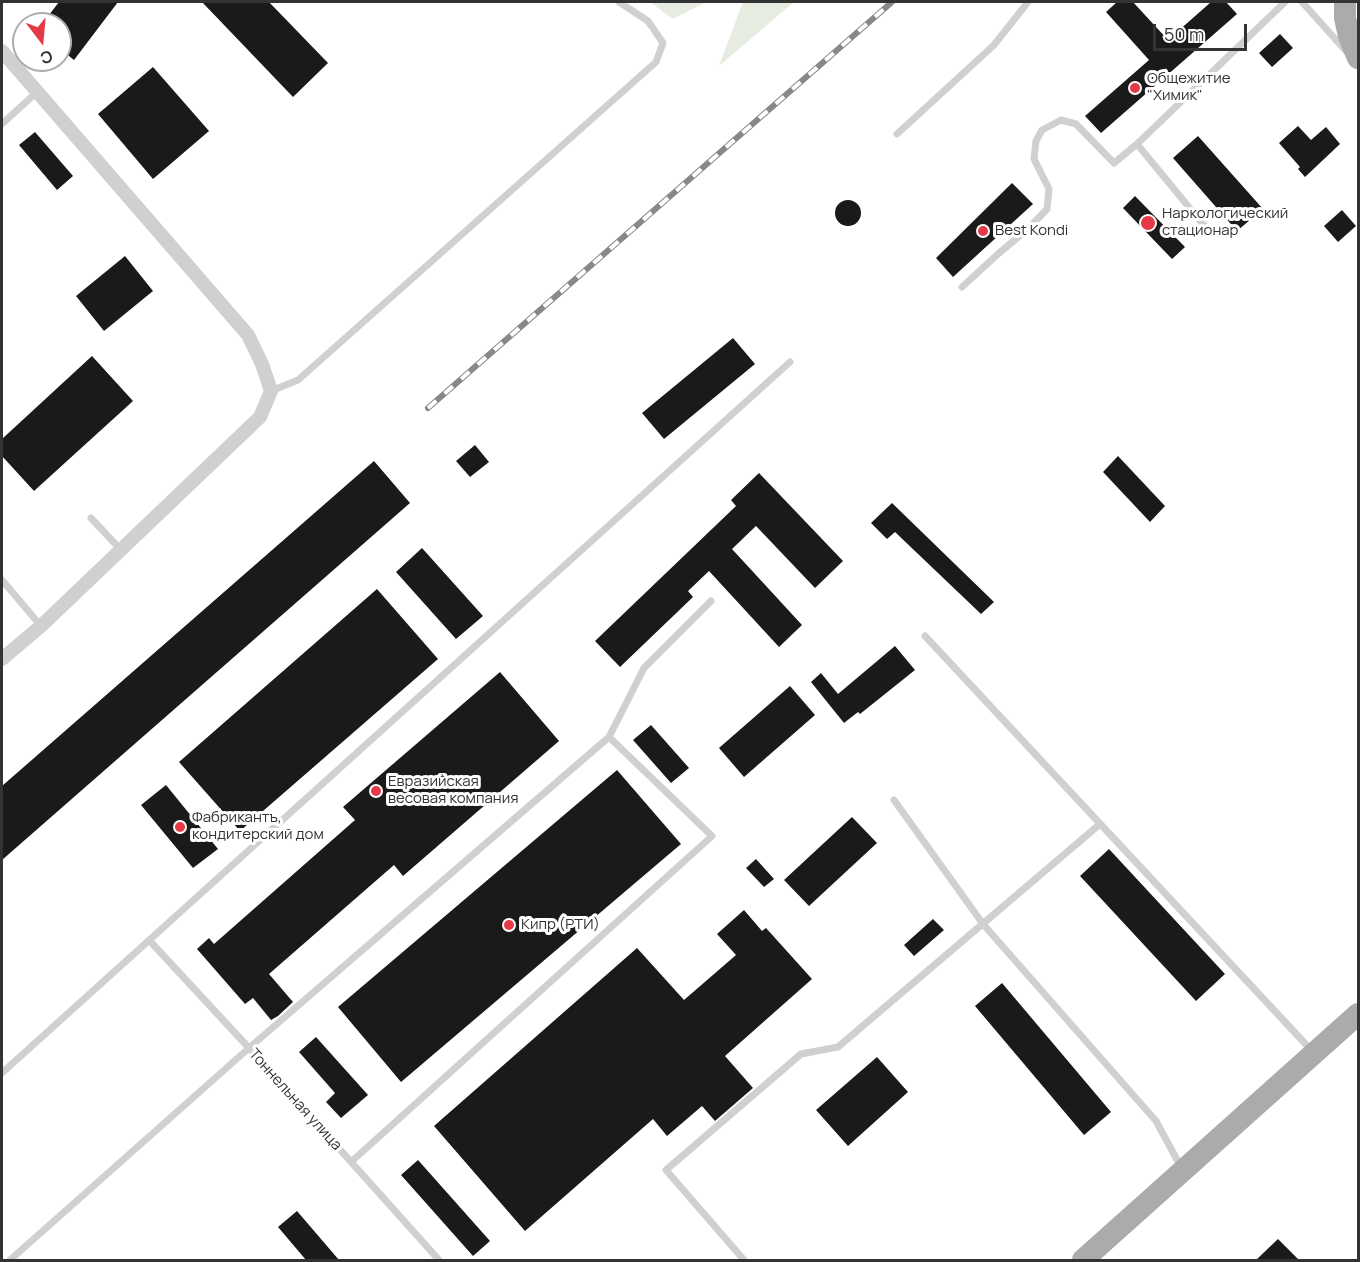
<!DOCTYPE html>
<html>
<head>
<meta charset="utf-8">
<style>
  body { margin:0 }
  #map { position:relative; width:1360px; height:1262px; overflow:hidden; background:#fff; font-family:Manrope,sans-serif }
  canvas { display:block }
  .frame { position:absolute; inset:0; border:3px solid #333; pointer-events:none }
  .north { position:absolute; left:12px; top:12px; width:60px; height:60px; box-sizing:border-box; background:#fff; border:2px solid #adadad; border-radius:50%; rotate:164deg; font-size:16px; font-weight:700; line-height:24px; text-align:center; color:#333 }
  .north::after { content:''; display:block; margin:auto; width:21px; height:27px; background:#e63946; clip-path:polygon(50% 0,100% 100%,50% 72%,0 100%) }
  .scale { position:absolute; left:1153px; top:24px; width:94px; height:27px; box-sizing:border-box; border:3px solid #333; border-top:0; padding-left:8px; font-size:18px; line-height:21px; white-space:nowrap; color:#333; -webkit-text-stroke:4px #fff; paint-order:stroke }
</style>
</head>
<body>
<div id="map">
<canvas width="1360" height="1262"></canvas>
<div class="frame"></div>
<div class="north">С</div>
<div class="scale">50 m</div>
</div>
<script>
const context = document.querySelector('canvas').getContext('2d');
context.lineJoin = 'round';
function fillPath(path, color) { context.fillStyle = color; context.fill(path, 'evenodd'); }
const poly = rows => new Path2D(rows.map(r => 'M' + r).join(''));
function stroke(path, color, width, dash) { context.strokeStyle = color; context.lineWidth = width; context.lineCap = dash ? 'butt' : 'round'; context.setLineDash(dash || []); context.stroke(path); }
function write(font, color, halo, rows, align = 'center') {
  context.font = font + ' Manrope,sans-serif'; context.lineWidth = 6; context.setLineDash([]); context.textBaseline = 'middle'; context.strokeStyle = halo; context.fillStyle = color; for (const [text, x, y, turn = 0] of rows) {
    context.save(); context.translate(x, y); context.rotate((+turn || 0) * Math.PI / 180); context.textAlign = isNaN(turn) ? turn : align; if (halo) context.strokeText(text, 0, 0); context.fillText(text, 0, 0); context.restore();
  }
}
const green = poly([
  [650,2,706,2,673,19],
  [743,2,794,2,719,66]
]);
const building = poly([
  [59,2,118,2,74,60,60,49,60,24,42,24],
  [202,2,269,2,328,63,293,97],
  [1117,2,1133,2,1168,40,1211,2,1226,2,1237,14,1101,133,1085,116,1149,60,1106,12],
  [1280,34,1293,48,1272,67,1259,53],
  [153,67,209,131,153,179,98,114],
  [1298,126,1311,140,1326,127,1340,144,1305,177,1298,169,1300,167,1279,143],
  [35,132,73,176,57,190,19,145],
  [1198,136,1263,209,1237,231,1173,158],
  [1012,183,1033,204,953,277,936,258],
  [1135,196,1185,247,1172,259,1123,208],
  '835 213a13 13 0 1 1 26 0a13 13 0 1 1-26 0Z',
  [1342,210,1356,226,1338,242,1324,226],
  [125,256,153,291,104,331,76,296],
  [733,338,755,364,664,439,642,413],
  [92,356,133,401,34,491,2,456,2,439],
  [475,445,489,462,470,477,456,461],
  [1118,456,1165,506,1150,522,1103,472],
  [374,461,410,503,2,860,2,786],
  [759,473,843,561,815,588,756,526,732,549,802,625,779,647,709,571,688,591,693,597,620,667,595,641,736,506,731,500],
  [892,503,994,602,981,614,895,532,887,539,871,523],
  [422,548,483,616,456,639,396,572],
  [377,589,438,659,240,831,179,762],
  [895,646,915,670,860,714,858,712,844,723,811,682,821,673,838,694],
  [500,672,559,741,403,876,394,865,269,974,293,1002,278,1016,271,1020,253,998,245,1004,197,949,209,938,214,944,355,820,343,807],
  [790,686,815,715,744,777,719,748],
  [651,725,689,768,671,783,633,740],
  [617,770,681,844,401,1082,338,1007],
  [166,785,218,849,193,868,141,805],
  [852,817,877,843,809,906,784,880],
  [1109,849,1225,974,1196,1001,1080,876],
  [756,859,774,879,764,887,746,868],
  [744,910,762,931,766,928,812,979,725,1056,753,1088,715,1121,702,1106,667,1136,653,1119,525,1231,434,1126,637,948,684,1000,736,955,717,934],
  [933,919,944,930,914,956,904,945],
  [1002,983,1111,1112,1084,1135,975,1006],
  [316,1037,368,1095,341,1118,326,1102,335,1093,299,1052],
  [877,1057,908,1092,848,1146,816,1110],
  [418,1160,490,1241,473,1256,401,1175],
  [297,1211,339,1260,306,1260,278,1227],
  [1278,1239,1299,1260,1256,1260]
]);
const service = poly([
  [1302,2,1346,51],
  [2,124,37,92],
  [897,134,994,45,1028,2],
  [1211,234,1137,144,1285,2],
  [962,287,998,254,1029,228,1047,209,1049,189,1034,159,1036,141,1042,130,1061,120,1076,124,1114,163,1137,144],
  [271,391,298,380,656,62,663,43,648,21,619,2],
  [91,518,121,550],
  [2,580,41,626],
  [925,636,1313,1052],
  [609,737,644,668,711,601],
  [894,800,983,924,1156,1121,1182,1169],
  [149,940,249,1048,439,1260],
  [2,1073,790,362],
  [10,1260,249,1048,609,737,712,836,351,1162],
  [744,1260,666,1170,801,1054,838,1047,1100,824]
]);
const minor = poly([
  [2,51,248,335,262,364,271,391,260,417,41,626,2,659]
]);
const primary = poly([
  [1345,2,1345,18,1349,36,1358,58],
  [1083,1260,1358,1014]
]);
const rail = poly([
  [428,408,892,2]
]);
const markers = [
  [1135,88,6,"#e63946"],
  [1148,223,8,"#e63946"],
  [983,231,6,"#e63946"],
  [376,791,6,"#e63946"],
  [180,827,6,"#e63946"],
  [509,925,6,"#e63946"]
];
const poiNames = [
  ["Общежитие",1147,79],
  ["\"Химик\"",1147,96],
  ["Наркологический",1162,214],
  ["стационар",1162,231],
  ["Best Kondi",995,231],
  ["Евразийская",388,782],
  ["весовая компания",388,799],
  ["Фабрикантъ,",192,818],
  ["кондитерский дом",192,835],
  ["Кипр (РТИ)",521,925]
];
const streetNames = [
  ["Тоннельная улица",295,1100,48]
];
fillPath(green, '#e6ecdf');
fillPath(building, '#1a1a1a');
stroke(service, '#d0d0d0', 7);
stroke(minor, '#d0d0d0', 14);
stroke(primary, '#ababab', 22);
stroke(rail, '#888', 6);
stroke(rail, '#fff', 4, [11]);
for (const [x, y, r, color] of markers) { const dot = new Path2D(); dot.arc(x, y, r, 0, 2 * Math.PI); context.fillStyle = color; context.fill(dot); stroke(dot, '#fff', 2); }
write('15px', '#333', '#fff', poiNames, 'left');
write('15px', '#333', '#fff', streetNames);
</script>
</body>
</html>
